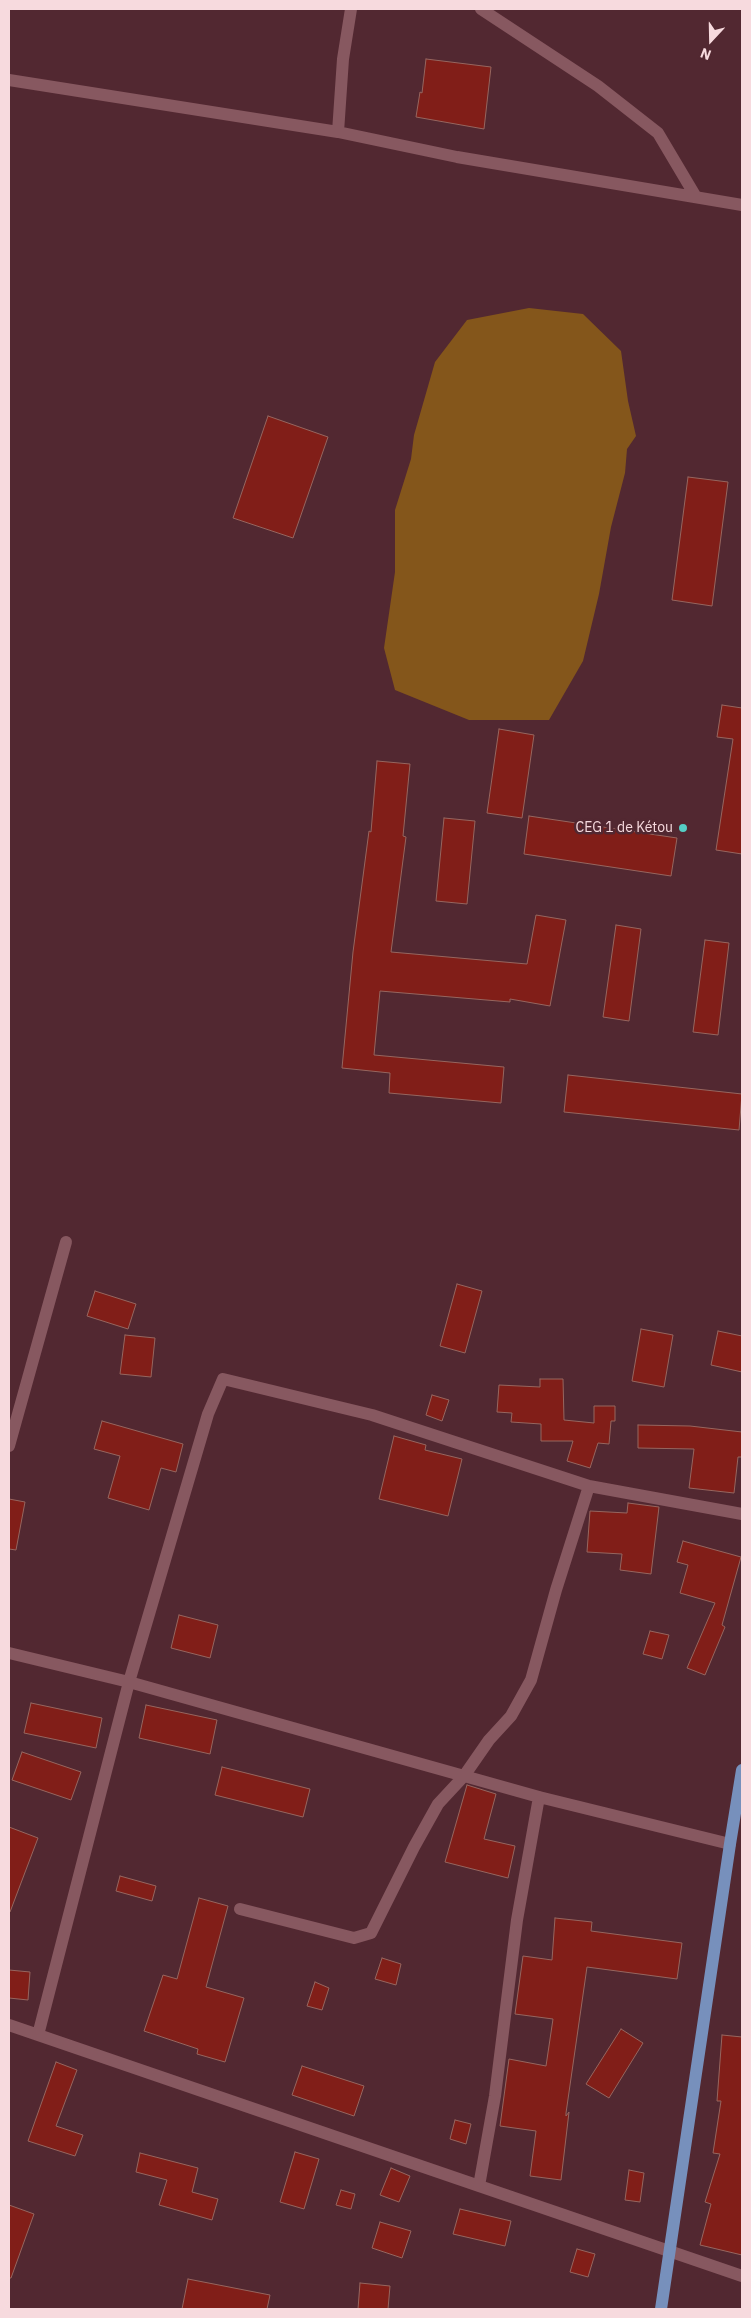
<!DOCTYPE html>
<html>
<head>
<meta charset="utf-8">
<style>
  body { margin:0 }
  #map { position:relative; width:751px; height:2318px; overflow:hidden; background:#522831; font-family:"IBM Plex Sans",sans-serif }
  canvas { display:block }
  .frame { position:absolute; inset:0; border:10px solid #f7dade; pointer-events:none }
  .north { position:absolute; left:686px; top:15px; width:50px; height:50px; -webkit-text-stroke:4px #522831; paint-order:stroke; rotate:201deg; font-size:14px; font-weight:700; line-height:20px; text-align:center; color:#f7dade }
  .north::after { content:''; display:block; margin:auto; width:18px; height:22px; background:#f7dade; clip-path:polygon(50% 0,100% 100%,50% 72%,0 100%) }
</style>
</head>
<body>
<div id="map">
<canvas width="751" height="2318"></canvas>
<div class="frame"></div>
<div class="north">N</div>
</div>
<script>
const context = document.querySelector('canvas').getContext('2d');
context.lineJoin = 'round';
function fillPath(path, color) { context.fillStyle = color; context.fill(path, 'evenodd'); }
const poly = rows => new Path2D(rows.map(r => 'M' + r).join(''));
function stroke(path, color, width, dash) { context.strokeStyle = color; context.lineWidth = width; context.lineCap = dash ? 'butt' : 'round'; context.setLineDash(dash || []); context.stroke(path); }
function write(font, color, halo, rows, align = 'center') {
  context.font = font + ' "IBM Plex Sans",sans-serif'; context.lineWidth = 5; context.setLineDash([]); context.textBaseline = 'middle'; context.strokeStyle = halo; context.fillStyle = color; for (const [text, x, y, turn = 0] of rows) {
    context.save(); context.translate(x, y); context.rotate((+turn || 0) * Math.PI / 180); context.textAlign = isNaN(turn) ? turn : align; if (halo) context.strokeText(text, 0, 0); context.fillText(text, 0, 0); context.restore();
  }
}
const green = poly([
  [529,308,583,314,621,351,628,401,636,436,627,449,625,473,611,527,599,594,583,661,549,720,469,720,395,690,384,648,395,572,395,510,411,459,414,435,435,362,467,320]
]);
const building = poly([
  [426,59,491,67,484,129,416,117,420,92,422,93,426,59],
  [268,416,328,437,293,538,233,518,268,416],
  [688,477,728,482,712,606,672,600,688,477],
  [722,705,742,708,742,854,716,850,733,739,717,737,722,705],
  [499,729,534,735,522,818,487,813,499,729],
  [377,761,410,764,403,836,406,837,391,952,527,964,536,915,566,920,550,1006,510,999,510,1002,380,991,374,1055,504,1067,501,1103,389,1093,390,1073,342,1068,353,952,369,831,371,832,377,761],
  [529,816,677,838,671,876,524,854,529,816],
  [444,818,475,821,467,904,436,901,444,818],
  [616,925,641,929,629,1021,603,1017,616,925],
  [705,940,729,943,718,1035,693,1032,705,940],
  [568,1075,742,1094,739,1130,564,1112,568,1075],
  [457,1284,482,1291,465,1353,440,1346,457,1284],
  [95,1291,136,1304,128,1329,87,1316,95,1291],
  [641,1329,673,1335,664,1387,632,1381,641,1329],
  [718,1331,742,1336,742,1372,711,1365,718,1331],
  [125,1335,155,1338,151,1377,120,1374,125,1335],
  [540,1379,563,1379,564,1420,594,1423,594,1406,615,1406,615,1421,611,1421,609,1444,598,1443,590,1468,567,1461,573,1441,541,1441,541,1424,511,1422,512,1413,497,1412,499,1385,540,1387,540,1379],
  [432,1395,449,1400,442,1421,426,1415,432,1395],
  [102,1421,183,1444,176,1472,161,1468,149,1510,108,1498,120,1456,94,1449,102,1421],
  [638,1425,690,1426,742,1432,742,1457,738,1457,734,1493,689,1488,694,1449,638,1448,638,1425],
  [394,1436,426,1445,425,1450,462,1459,448,1516,379,1499,394,1436],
  [9,1499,25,1502,16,1550,9,1549,9,1499],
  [628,1503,659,1507,651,1574,620,1570,622,1554,587,1552,590,1511,627,1513,628,1503],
  [683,1541,741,1557,722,1625,725,1627,705,1675,687,1668,715,1603,680,1593,688,1565,677,1562,683,1541],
  [179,1615,218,1625,210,1658,171,1648,179,1615],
  [650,1631,669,1635,662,1659,643,1654,650,1631],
  [31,1703,102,1718,96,1748,24,1733,31,1703],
  [146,1705,217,1720,210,1754,139,1738,146,1705],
  [22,1752,81,1772,71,1800,12,1780,22,1752],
  [222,1767,310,1789,303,1817,215,1795,222,1767],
  [467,1785,496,1794,484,1839,515,1846,508,1878,445,1862,467,1785],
  [9,1827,38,1838,10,1912,9,1912,9,1827],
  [120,1876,156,1886,152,1901,116,1891,120,1876],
  [199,1898,228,1906,206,1987,244,1998,225,2062,197,2054,198,2049,144,2031,163,1975,177,1979,199,1898],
  [555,1918,592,1922,591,1931,682,1943,677,1979,587,1967,566,2113,566,2116,569,2112,561,2180,530,2176,536,2131,500,2126,509,2059,546,2066,553,2019,515,2014,523,1956,552,1960,555,1918],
  [382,1958,401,1964,396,1985,375,1979,382,1958],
  [9,1970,30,1972,28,2000,9,1998,9,1970],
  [315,1982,329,1988,322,2010,307,2006,315,1982],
  [621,2029,643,2043,609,2098,586,2084,621,2029],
  [722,2035,742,2037,742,2255,700,2245,711,2204,705,2202,720,2154,713,2153,721,2101,717,2101,722,2035],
  [56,2062,77,2070,56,2126,83,2135,75,2156,28,2141,56,2062],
  [302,2066,364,2086,354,2116,292,2095,302,2066],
  [455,2120,471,2124,466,2144,450,2139,455,2120],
  [295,2152,319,2159,304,2209,280,2202,295,2152],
  [140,2153,198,2168,192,2192,218,2199,212,2220,159,2205,167,2180,136,2172,140,2153],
  [391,2168,410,2176,399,2202,380,2195,391,2168],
  [629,2170,644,2173,640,2202,625,2200,629,2170],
  [341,2190,355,2194,351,2209,336,2205,341,2190],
  [9,2205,34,2214,11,2278,9,2278,9,2205],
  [460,2209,511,2221,505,2246,453,2234,460,2209],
  [380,2222,411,2231,402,2258,372,2248,380,2222],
  [577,2249,595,2254,588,2277,570,2272,577,2249],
  [188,2279,270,2295,267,2309,182,2309,188,2279],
  [360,2283,390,2286,388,2309,358,2309,360,2283]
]);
const minor = poly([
  [481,9,598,86,658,133,696,197],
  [9,80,338,132,457,157,742,205],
  [338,132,343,59,351,9],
  [9,1446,66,1242],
  [9,1653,129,1682,539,1797,730,1844],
  [240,1909,354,1938,371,1933,414,1847,438,1804,464,1776,489,1740,511,1716,531,1680,556,1590,589,1486],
  [9,2025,742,2276],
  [38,2035,129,1682,208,1414,223,1379,372,1415,589,1486,742,1514],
  [479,2186,495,2096,517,1920,539,1797]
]);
const major = poly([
  [661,2309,730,1844,742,1770]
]);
const markers = [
  [683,828,5,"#55cec5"]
];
const poiNames = [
  ["CEG 1 de Kétou",673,828]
];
fillPath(green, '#84561b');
fillPath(building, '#811e18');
stroke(building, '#96665f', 1);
stroke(minor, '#875860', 12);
stroke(major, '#7790bc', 12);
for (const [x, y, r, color] of markers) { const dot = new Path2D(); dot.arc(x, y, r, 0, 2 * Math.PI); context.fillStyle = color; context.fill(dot); stroke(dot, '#522831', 2); }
write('14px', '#f7dade', '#522831', poiNames, 'right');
</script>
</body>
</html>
